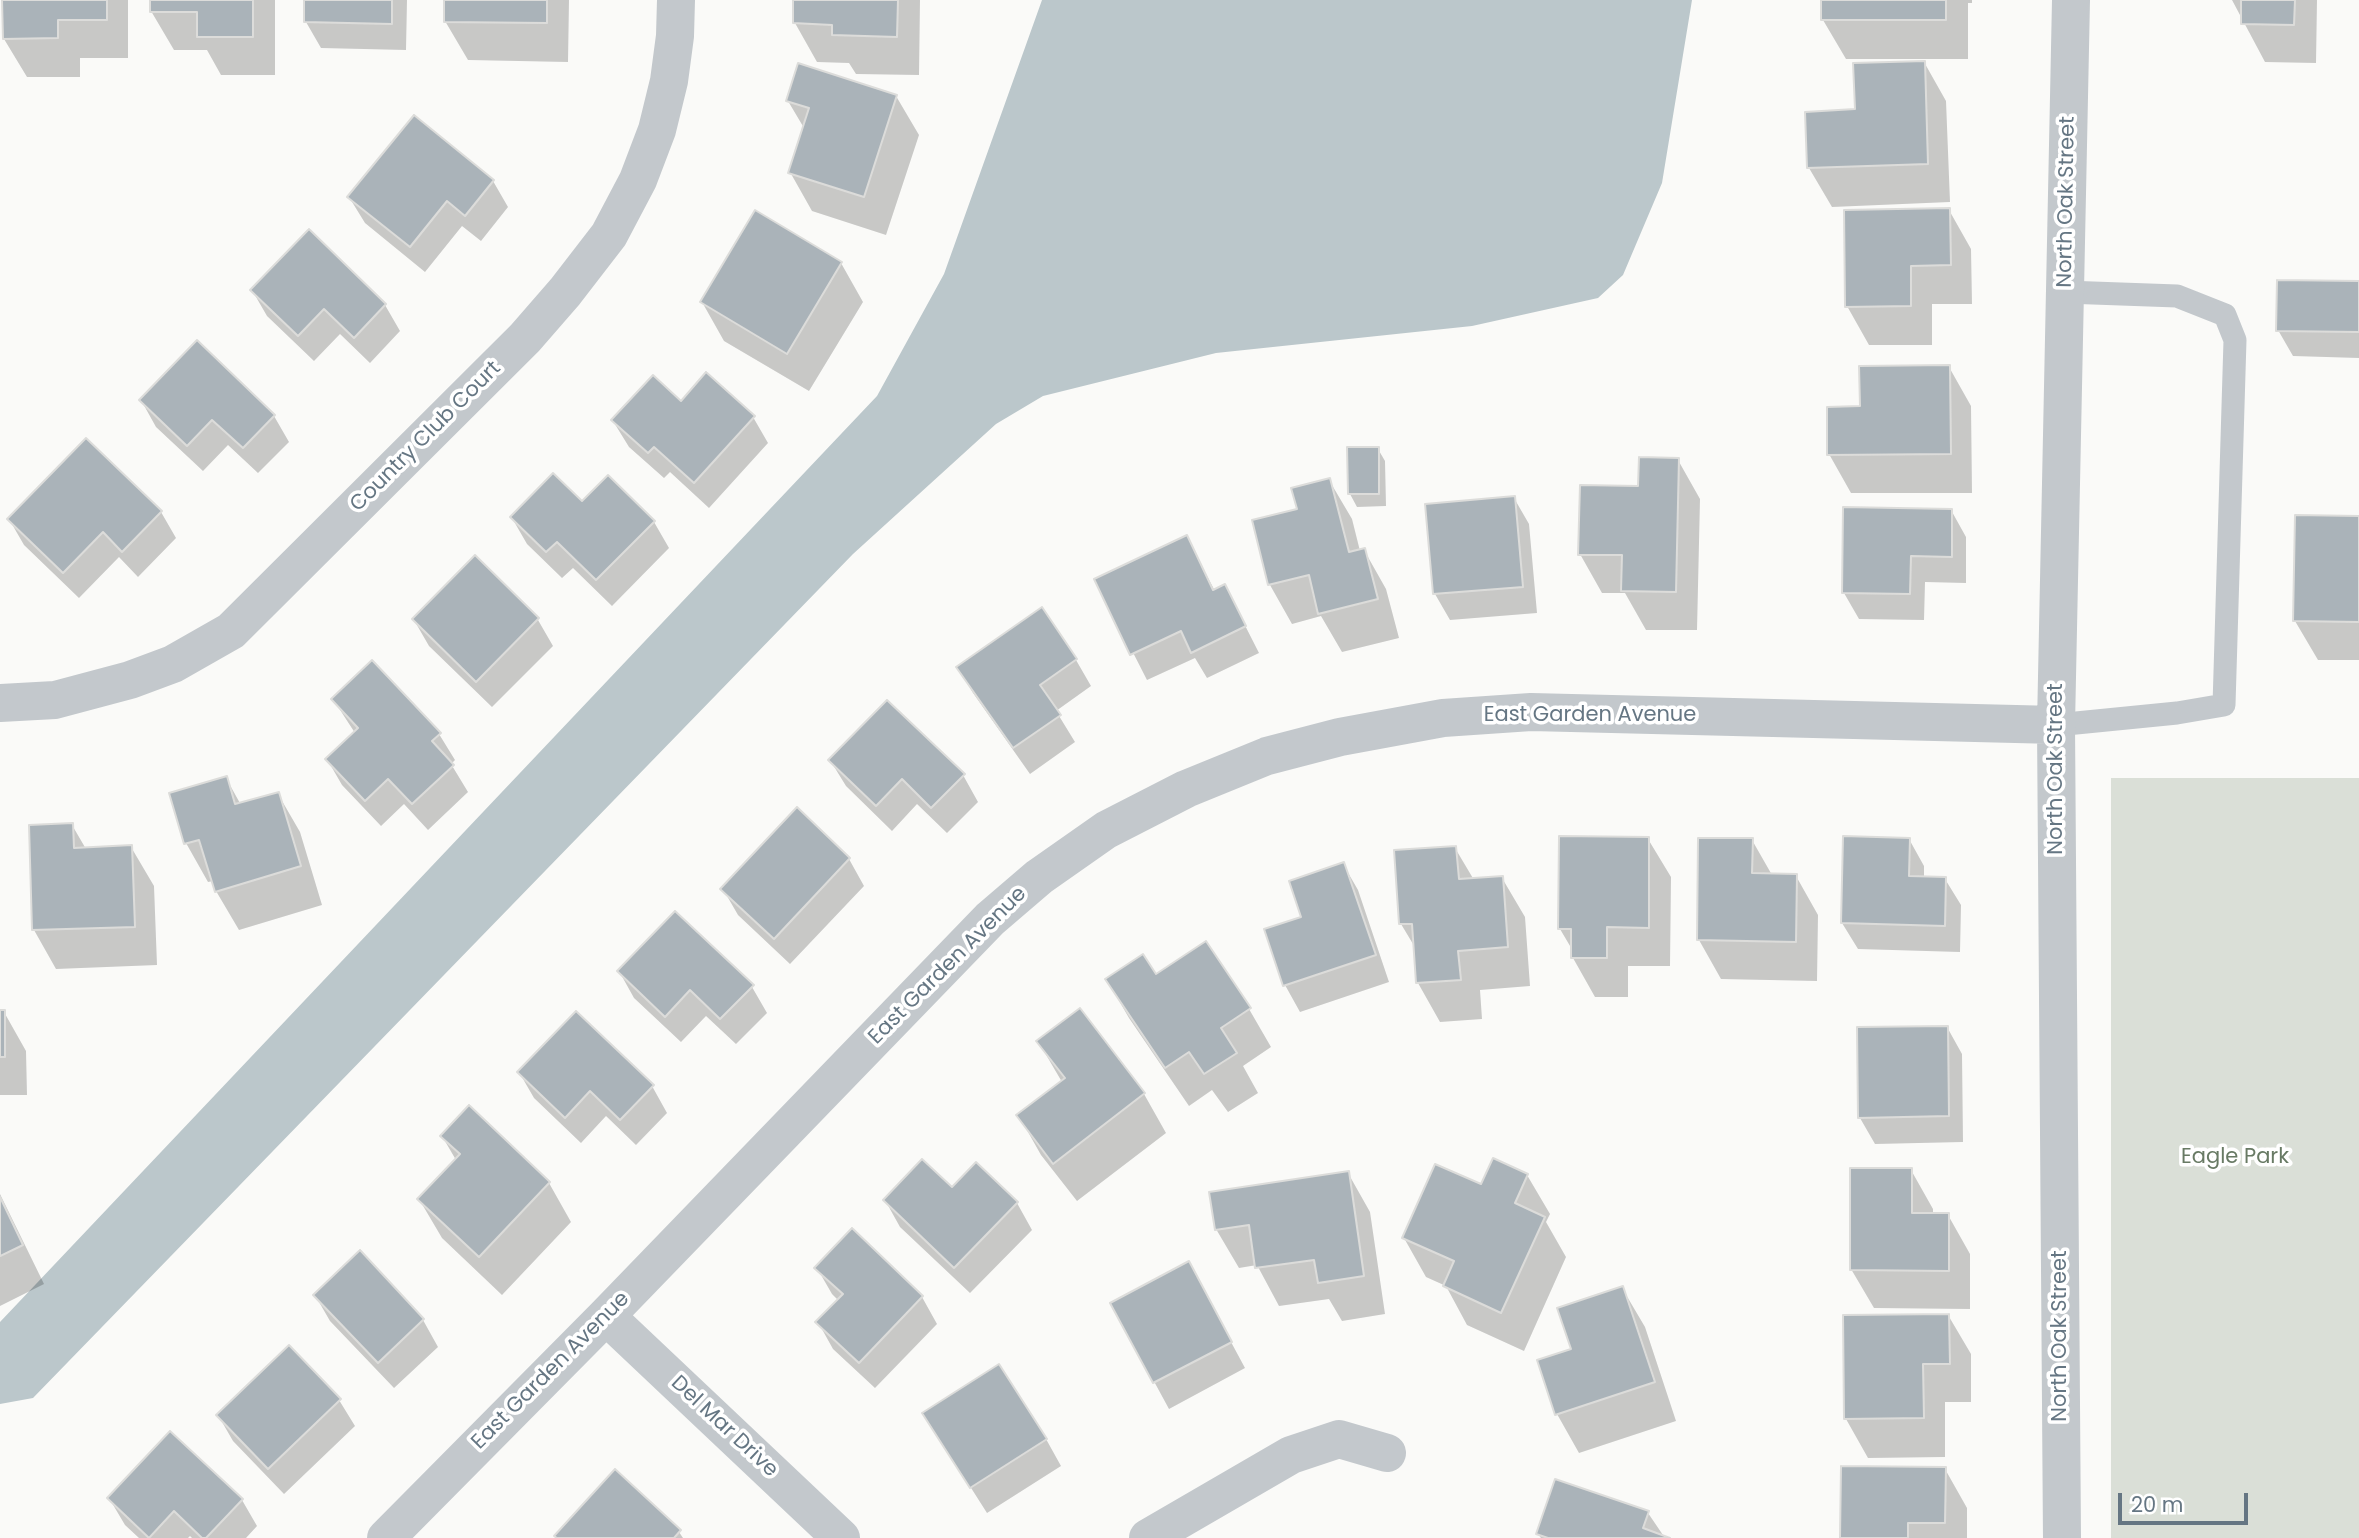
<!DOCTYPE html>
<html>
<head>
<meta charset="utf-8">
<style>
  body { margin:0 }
  #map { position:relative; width:2359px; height:1538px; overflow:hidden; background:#fafaf8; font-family:Poppins,sans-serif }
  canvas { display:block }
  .scale { position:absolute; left:2118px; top:1493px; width:130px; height:32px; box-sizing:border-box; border:4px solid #657683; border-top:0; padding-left:9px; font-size:21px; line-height:24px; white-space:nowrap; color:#657683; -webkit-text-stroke:5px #fff; paint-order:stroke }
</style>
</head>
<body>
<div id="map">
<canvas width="2359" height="1538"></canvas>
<div class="scale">20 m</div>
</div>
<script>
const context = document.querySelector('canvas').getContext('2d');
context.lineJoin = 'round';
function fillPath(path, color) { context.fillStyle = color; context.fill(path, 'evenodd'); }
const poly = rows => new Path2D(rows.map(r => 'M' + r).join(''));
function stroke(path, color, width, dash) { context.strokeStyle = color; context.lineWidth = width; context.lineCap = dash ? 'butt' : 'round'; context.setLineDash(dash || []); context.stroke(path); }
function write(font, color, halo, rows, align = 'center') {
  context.font = font + ' Poppins,sans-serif'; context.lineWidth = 7; context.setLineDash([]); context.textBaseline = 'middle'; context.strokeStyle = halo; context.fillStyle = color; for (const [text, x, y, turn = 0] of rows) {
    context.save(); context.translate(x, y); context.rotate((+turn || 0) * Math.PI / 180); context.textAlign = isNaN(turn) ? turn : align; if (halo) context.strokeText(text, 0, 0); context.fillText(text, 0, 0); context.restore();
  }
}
const green = poly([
  [2111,778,2359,778,2359,1538,2111,1538]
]);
const water = poly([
  [1042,0,1692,0,1662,183,1623,275,1598,298,1472,326,1216,353,1043,396,996,424,853,554,33,1398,0,1404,0,1322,877,396,944,274]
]);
const shadow = poly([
  [4,0,128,0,128,58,80,58,80,77,27,77,4,39],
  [151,0,275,0,275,75,221,75,207,50,174,50,151,11],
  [306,0,407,0,406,50,321,48,306,22],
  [446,0,569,0,568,62,468,60,445,21],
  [795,0,920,0,919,75,856,74,849,63,817,62,795,23],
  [1823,0,1972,0,1972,3,1968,3,1968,59,1846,59,1823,20],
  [2232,0,2317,0,2316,63,2265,62],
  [1924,62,1946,101,1950,202,1832,207,1809,168],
  [896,96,919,135,886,235,812,211,790,172,804,128,788,101],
  [493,181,508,207,481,241,462,226,425,272,365,223,349,197],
  [1949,210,1971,249,1972,304,1932,304,1932,345,1869,345,1847,306],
  [841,263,863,302,809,391,724,341,702,302],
  [2359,283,2359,358,2293,356,2278,330],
  [252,290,385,305,400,331,370,363,340,334,314,361,267,316],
  [1949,367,1971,406,1972,493,1851,493,1829,454,1862,408],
  [141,400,274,416,289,442,258,473,228,445,203,471,156,427],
  [681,403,753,417,768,443,709,508,670,472,664,478,629,447,613,421],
  [1378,449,1385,461,1386,506,1357,507,1350,494],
  [1678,460,1700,499,1697,630,1646,630,1625,593,1602,593,1580,554,1640,487],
  [1329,480,1352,519,1360,551,1364,550,1386,589,1399,638,1342,652,1321,616,1292,624,1270,585,1254,521,1299,511],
  [1514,498,1529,524,1537,613,1450,620,1435,594],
  [1951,510,1966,537,1966,583,1925,582,1924,620,1859,619,1844,593],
  [161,512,176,538,138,577,119,557,79,598,24,545,9,519],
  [2359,517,2359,660,2318,660,2295,621],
  [512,518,654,522,669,548,612,606,573,568,562,578,527,544],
  [1186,537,1215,591,1225,586,1259,653,1207,678,1195,658,1147,680,1096,580],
  [475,558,538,620,553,646,492,707,429,646,414,620],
  [1076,660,1091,686,1056,711,1075,742,1030,774,973,693,958,667],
  [333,699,439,734,455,760,451,764,468,792,428,830,404,804,381,826,342,785,327,759,355,733],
  [830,760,963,775,978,802,947,833,917,804,892,831,846,786],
  [226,778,241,805,278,794,300,832,322,905,239,930,216,891,213,881,208,882,186,843],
  [797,810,849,859,864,886,790,964,738,915,723,889],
  [72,825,86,849,131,847,154,886,157,965,56,969,34,930],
  [1648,839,1671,877,1670,966,1628,966,1628,997,1595,997,1573,958,1573,951,1560,929],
  [1909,839,1924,866,1924,878,1945,879,1961,905,1960,952,1858,949,1842,923],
  [1752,840,1772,875,1796,876,1818,915,1817,981,1721,979,1699,940],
  [1455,848,1474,880,1502,878,1525,917,1530,986,1480,990,1482,1019,1440,1022,1418,983,1416,949,1401,924],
  [1343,864,1358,890,1389,982,1300,1012,1285,985,1266,930,1303,918],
  [619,971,752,987,767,1013,736,1044,706,1016,681,1042,634,998],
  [1155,976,1249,1009,1271,1047,1243,1066,1258,1093,1228,1112,1212,1090,1189,1106,1129,1018,1107,980],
  [1079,1010,1144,1094,1166,1133,1077,1201,1041,1155,1019,1116,1062,1082,1038,1041],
  [0,1012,4,1012,26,1051,27,1095,0,1095],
  [1947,1027,1962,1054,1963,1142,1875,1144,1860,1118],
  [519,1072,652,1086,667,1113,636,1145,606,1116,581,1143,534,1098],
  [469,1107,549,1183,571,1222,502,1295,442,1238,419,1199,456,1160,442,1136],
  [976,1165,1017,1203,1032,1230,970,1293,900,1227,885,1200,952,1190],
  [1911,1170,1933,1209,1933,1215,1948,1215,1970,1254,1970,1309,1874,1308,1851,1269],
  [1348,1173,1370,1212,1385,1314,1342,1321,1329,1299,1279,1306,1257,1265,1239,1268,1216,1229],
  [1527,1175,1550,1214,1546,1222,1566,1257,1524,1351,1467,1325,1446,1286,1426,1277,1404,1238,1482,1186],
  [0,1194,44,1284,0,1306],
  [852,1231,922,1297,937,1324,875,1388,833,1349,818,1322,839,1301,832,1294,817,1268],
  [360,1253,423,1320,438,1347,394,1388,330,1321,315,1295],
  [1622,1288,1645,1327,1676,1421,1579,1453,1557,1414,1573,1350],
  [1203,1290,1245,1368,1169,1409,1112,1304],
  [1948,1315,1971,1354,1971,1402,1945,1402,1945,1457,1868,1458,1846,1419],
  [339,1400,355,1426,284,1494,233,1441,218,1415],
  [924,1414,1046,1439,1061,1466,987,1513],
  [1945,1469,1967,1508,1967,1538,1842,1538],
  [109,1498,242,1500,257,1526,246,1538,192,1538,190,1536,188,1538,139,1538,125,1525],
  [1648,1513,1665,1538,1541,1538,1538,1534],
  [679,1532,683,1538,558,1538]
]);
const building = poly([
  [2,0,107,0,107,20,58,20,58,38,3,39,2,0],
  [150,0,253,0,253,37,197,37,197,12,150,12,150,0],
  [304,0,392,0,392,24,304,22,304,0],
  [444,0,547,0,547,23,444,22,444,0],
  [793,0,898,0,897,37,832,35,832,25,793,23,793,0],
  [1821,0,1946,0,1946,20,1821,20,1821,0],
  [2241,0,2295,0,2294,25,2241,24,2241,0],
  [1925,61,1928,164,1807,168,1805,112,1855,109,1853,63,1925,61],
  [798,63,897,95,864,197,788,173,809,108,786,101,798,63],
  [414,115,494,180,465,216,447,201,410,247,347,197,414,115],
  [1950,208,1951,265,1911,266,1911,306,1845,307,1844,210,1950,208],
  [755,210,842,262,787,354,700,302,755,210],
  [309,229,386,304,354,338,324,309,298,336,250,290,309,229],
  [2277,280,2359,281,2359,332,2276,331,2277,280],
  [197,340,275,415,243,448,212,420,187,446,139,400,197,340],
  [1950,365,1951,454,1827,455,1827,407,1860,406,1859,366,1950,365],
  [706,372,755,416,694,483,654,447,648,453,611,420,653,375,681,401,706,372],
  [86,438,162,511,122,552,103,532,63,573,7,519,86,438],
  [1347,447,1379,447,1379,494,1348,494,1347,447],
  [1639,457,1679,458,1676,592,1621,591,1622,555,1578,555,1580,485,1638,486,1639,457],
  [553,473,582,501,608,475,655,521,596,580,557,542,546,552,510,517,553,473],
  [1330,478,1349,552,1365,548,1378,599,1318,614,1309,575,1268,585,1252,520,1297,509,1291,488,1330,478],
  [1515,496,1523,587,1433,594,1425,504,1515,496],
  [1843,507,1952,509,1952,557,1911,556,1910,594,1842,593,1843,507],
  [2295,515,2359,516,2359,622,2293,621,2295,515],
  [1187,535,1213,590,1225,584,1246,626,1191,653,1181,631,1130,655,1094,579,1187,535],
  [475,555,539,618,476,682,412,619,475,555],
  [1042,607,1077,659,1040,685,1061,715,1013,748,956,667,1042,607],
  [372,660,441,733,432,741,454,765,412,804,388,779,365,801,325,759,358,728,331,699,372,660],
  [887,700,965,774,931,808,902,779,876,806,828,760,887,700],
  [227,776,235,804,279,792,301,866,215,892,199,840,184,844,169,793,227,776],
  [797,807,850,858,774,939,720,889,797,807],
  [73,823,74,848,132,845,135,927,32,930,29,825,73,823],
  [1559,836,1649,837,1649,928,1607,927,1607,958,1571,958,1571,929,1558,929,1559,836],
  [1843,836,1910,838,1909,876,1946,877,1945,926,1841,923,1843,836],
  [1698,838,1753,838,1752,873,1797,874,1796,942,1697,940,1698,838],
  [1456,846,1459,879,1503,876,1508,947,1458,951,1461,980,1416,983,1412,924,1399,924,1394,850,1456,846],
  [1344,862,1376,955,1283,986,1264,929,1301,917,1289,881,1344,862],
  [675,911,754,985,720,1019,690,990,665,1017,617,971,675,911],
  [1206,941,1251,1008,1221,1028,1237,1053,1204,1074,1189,1052,1165,1068,1105,979,1143,954,1156,974,1206,941],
  [1080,1008,1145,1093,1053,1164,1016,1115,1065,1078,1036,1041,1080,1008],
  [0,1010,5,1010,5,1057,0,1057,0,1010],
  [576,1011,654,1085,620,1120,590,1091,565,1118,517,1072,576,1011],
  [1948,1026,1949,1116,1858,1118,1857,1027,1948,1026],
  [469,1105,550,1182,479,1257,417,1199,460,1154,440,1136,469,1105],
  [1493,1158,1528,1174,1515,1203,1545,1217,1501,1313,1443,1286,1454,1261,1402,1238,1435,1164,1481,1184,1493,1158],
  [922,1159,952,1187,976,1162,1018,1202,954,1268,883,1200,922,1159],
  [1850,1168,1912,1168,1912,1213,1949,1213,1949,1271,1850,1270,1850,1168],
  [1349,1171,1364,1276,1318,1283,1314,1260,1255,1268,1249,1225,1215,1230,1209,1192,1349,1171],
  [0,1197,23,1245,0,1256,0,1197],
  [852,1228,923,1296,859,1363,815,1322,843,1294,814,1268,852,1228],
  [360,1250,424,1319,378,1363,313,1295,360,1250],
  [1189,1261,1232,1342,1153,1383,1110,1303,1189,1261],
  [1623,1286,1655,1382,1555,1415,1537,1360,1571,1349,1557,1308,1623,1286],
  [1949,1314,1950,1364,1923,1364,1924,1418,1844,1419,1843,1315,1949,1314],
  [289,1345,341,1399,268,1469,216,1415,289,1345],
  [999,1364,1047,1439,970,1488,922,1413,999,1364],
  [170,1431,243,1499,206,1538,202,1538,174,1511,149,1538,107,1498,170,1431],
  [1841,1466,1946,1467,1945,1523,1908,1523,1908,1538,1840,1538,1841,1466],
  [615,1469,681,1530,674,1538,557,1538,554,1536,615,1469],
  [1555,1479,1649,1511,1643,1528,1670,1538,1548,1538,1536,1534,1555,1479]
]);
const service = poly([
  [2056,725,2177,713,2224,705,2235,340,2225,315,2177,296,2065,292]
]);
const minor = poly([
  [0,703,55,700,130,680,173,664,231,631,525,338,565,292,609,235,638,180,657,130,669,81,675,36,676,0],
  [606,1316,841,1538],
  [386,1538,606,1316,990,919,1039,877,1106,830,1186,789,1267,756,1340,737,1443,718,1531,712,2056,725],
  [1148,1538,1291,1455,1339,1439,1387,1453],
  [2062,1538,2056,725,2071,0]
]);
const streetNames = [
  ["North Oak Street",2067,202,-89],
  ["Country Club Court",426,437,-45],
  ["East Garden Avenue",1590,716],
  ["North Oak Street",2057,769,-90],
  ["East Garden Avenue",948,966,-45],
  ["North Oak Street",2061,1336,-90],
  ["East Garden Avenue",551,1371,-45],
  ["Del Mar Drive",724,1427,43]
];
const parkNames = [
  ["Eagle Park",2235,1158]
];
fillPath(green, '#dadfd7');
fillPath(water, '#bbc7cb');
fillPath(shadow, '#0003');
fillPath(building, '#aab3b9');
stroke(building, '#dcdcda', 2);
stroke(service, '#c3c8cc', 23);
stroke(minor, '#c3c8cc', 38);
write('21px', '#657683', '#fff', streetNames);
write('21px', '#687a64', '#fff', parkNames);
</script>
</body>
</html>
